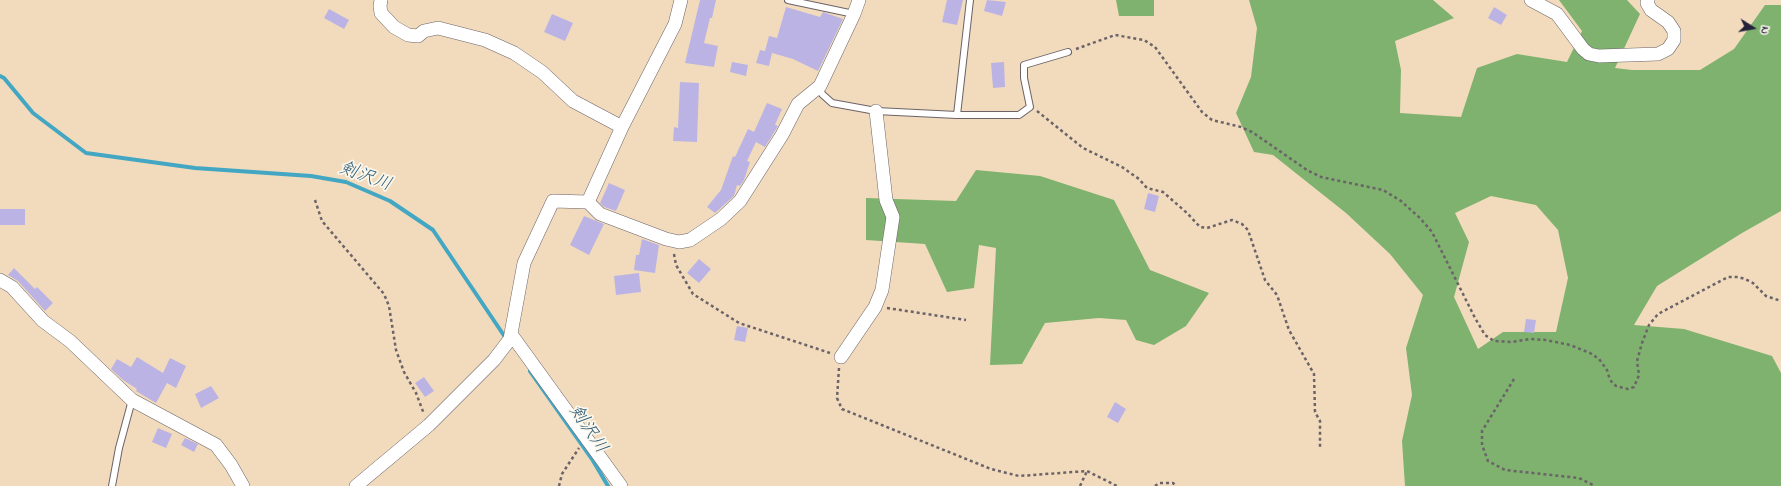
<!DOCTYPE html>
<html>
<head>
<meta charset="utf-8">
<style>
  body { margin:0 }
  #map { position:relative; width:1781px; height:486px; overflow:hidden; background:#f2dbbc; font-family:"Indie Flower",sans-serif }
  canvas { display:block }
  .north { position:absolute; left:1733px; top:8px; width:40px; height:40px; -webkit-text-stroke:3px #fbf7ec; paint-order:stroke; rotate:101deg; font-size:11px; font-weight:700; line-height:16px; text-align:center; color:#22223b }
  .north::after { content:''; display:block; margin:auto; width:14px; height:18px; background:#22223b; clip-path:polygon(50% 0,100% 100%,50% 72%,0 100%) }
</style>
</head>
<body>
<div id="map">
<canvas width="1781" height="486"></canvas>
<div class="north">N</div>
</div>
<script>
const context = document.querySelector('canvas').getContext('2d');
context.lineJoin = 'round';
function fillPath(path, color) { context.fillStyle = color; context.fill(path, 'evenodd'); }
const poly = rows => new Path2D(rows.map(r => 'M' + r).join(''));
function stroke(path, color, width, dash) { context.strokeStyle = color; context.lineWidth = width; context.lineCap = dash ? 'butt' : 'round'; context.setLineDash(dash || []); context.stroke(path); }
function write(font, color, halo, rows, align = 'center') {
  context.font = font + ' "Indie Flower","Klee One",sans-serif'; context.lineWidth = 3.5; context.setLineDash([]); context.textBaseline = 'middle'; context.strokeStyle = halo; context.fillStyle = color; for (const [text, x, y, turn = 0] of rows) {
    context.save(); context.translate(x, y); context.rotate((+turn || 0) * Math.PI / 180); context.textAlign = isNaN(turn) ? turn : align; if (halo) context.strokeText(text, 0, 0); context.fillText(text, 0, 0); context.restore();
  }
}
const forest = poly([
  [1116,0,1154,0,1154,16,1119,16],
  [1249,0,1433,0,1454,18,1395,41,1401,70,1400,113,1461,117,1477,68,1517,54,1567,62,1582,31,1559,0,1627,0,1640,14,1615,68,1632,70,1700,70,1734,49,1765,5,1781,5,1781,211,1742,233,1657,286,1634,325,1684,329,1772,356,1781,373,1781,486,1405,486,1402,441,1412,395,1406,348,1423,295,1390,254,1346,213,1273,155,1254,152,1236,113,1251,77,1257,28],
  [1491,196,1536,205,1558,230,1568,278,1556,332,1503,332,1478,349,1454,297,1469,242,1455,213],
  [976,170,1040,176,1114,200,1150,270,1209,293,1186,326,1154,345,1136,340,1126,320,1099,318,1045,323,1022,364,990,365,996,248,979,245,974,288,947,292,925,244,866,240,866,198,956,201]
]);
const stream = poly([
  [0,76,4,78,33,113,86,153,195,168,311,176,346,182,390,201,433,230,507,340],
  [530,371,592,459,608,486]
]);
const building = poly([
  [700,0,716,0,712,18,710,18,704,43,718,46,714,67,685,63],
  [947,0,963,0,957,25,942,22],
  [987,0,1006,2,1002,16,984,11],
  [786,7,820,17,823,12,843,19,818,71,793,59,772,53,769,66,756,63,760,50,765,51,769,36,777,38],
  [1494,7,1507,15,1501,25,1488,18],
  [329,9,349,20,344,29,324,18],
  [552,14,573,23,565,41,544,32],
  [732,62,748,65,746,76,730,72],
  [1004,62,1005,87,993,88,991,63],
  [680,82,699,83,697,142,673,141,674,127,678,128],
  [767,103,782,109,775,125,778,126,765,147,756,142,747,161,750,162,744,180,740,186,737,185,734,196,715,213,707,207,721,190,733,156,735,157,748,129,754,132],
  [609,183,625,190,616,211,604,207,600,203],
  [1148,193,1159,196,1155,212,1144,209],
  [0,209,25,209,25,225,0,225],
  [584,216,604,224,589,255,570,245],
  [642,239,659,245,655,273,634,270,636,255,639,255],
  [699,259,711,269,699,283,687,273],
  [14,268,35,289,37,287,53,303,45,311,18,281,8,275],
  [639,273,641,292,616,295,614,276],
  [1526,319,1536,320,1534,333,1524,332],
  [737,326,748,328,745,342,734,340],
  [137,357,163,373,170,358,186,366,176,388,167,383,156,403,136,391,137,389,123,380,111,369,117,359,131,367],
  [424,377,434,391,425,397,415,383],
  [211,386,219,398,201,408,195,394],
  [1115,402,1126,409,1118,423,1107,417],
  [158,428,172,434,166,448,152,442],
  [185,438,198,444,194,452,181,445]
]);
const path = poly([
  [1076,49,1115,35,1144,40,1155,47,1202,112,1212,120,1241,127,1252,132,1307,170,1321,177,1383,190,1401,201,1420,218,1432,232,1475,318,1485,335,1494,341,1512,342,1530,339,1546,340,1570,345,1590,353,1599,359,1607,370,1610,380,1616,386,1628,389,1634,387,1639,375,1637,361,1642,343,1649,325,1658,314,1728,277,1738,277,1745,279,1753,283,1766,296,1781,301],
  [1037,111,1083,148,1122,167,1139,179,1147,188,1163,192,1187,213,1200,227,1207,228,1232,220,1242,224,1248,230,1265,280,1277,295,1289,330,1314,374,1315,412,1320,421,1320,447],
  [315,200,322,221,384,294,389,306,396,350,404,372,416,393,424,414],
  [674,254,676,265,693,294,739,323,830,353],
  [887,308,966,320],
  [839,368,837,398,842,409,991,469,1019,476,1087,471,1117,486],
  [1514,379,1482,431,1482,445,1488,461,1505,470,1579,478,1595,486],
  [559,486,562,474,579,448],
  [1080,486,1087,471],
  [1155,486,1159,483,1173,483,1176,486]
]);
const service = poly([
  [788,0,854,14],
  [820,87,822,94,832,103,876,111,957,115,1019,115,1030,107,1024,78,1024,65,1068,52],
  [957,115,970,0],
  [112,486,119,448,132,400]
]);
const minor = poly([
  [381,0,380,6,381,13,394,27,408,35,418,36,424,31,438,28,485,40,514,53,542,72,573,101,622,127],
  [1531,0,1557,14,1583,49,1589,54,1599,56,1658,54,1668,49,1674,40,1674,31,1668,22,1651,10,1647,3,1648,0],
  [588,202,600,214,666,239,679,242,690,240,721,219,740,201,782,135,798,104,820,86,854,14,859,0],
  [0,280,12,287,43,321,70,341,132,400,216,445,231,465,243,486],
  [511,334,621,486],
  [841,357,875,307,882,290,893,217,886,200,876,111],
  [356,486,429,425,494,360,510,339,524,263,553,201,588,202,622,127,675,24,681,0]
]);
const waterNames = [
  ["剣沢川",365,178,20],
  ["剣沢川",587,430,56]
];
fillPath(forest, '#7eb26e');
stroke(stream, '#43a7c3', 4);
fillPath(building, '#bcb3e5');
stroke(service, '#6b6368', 8);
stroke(minor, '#6b6368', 14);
stroke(path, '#6b6368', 2.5, [3, 3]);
stroke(service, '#fff', 6);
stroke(minor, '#fff', 13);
write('italic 18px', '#315e78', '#fbf7ec', waterNames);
</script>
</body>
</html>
